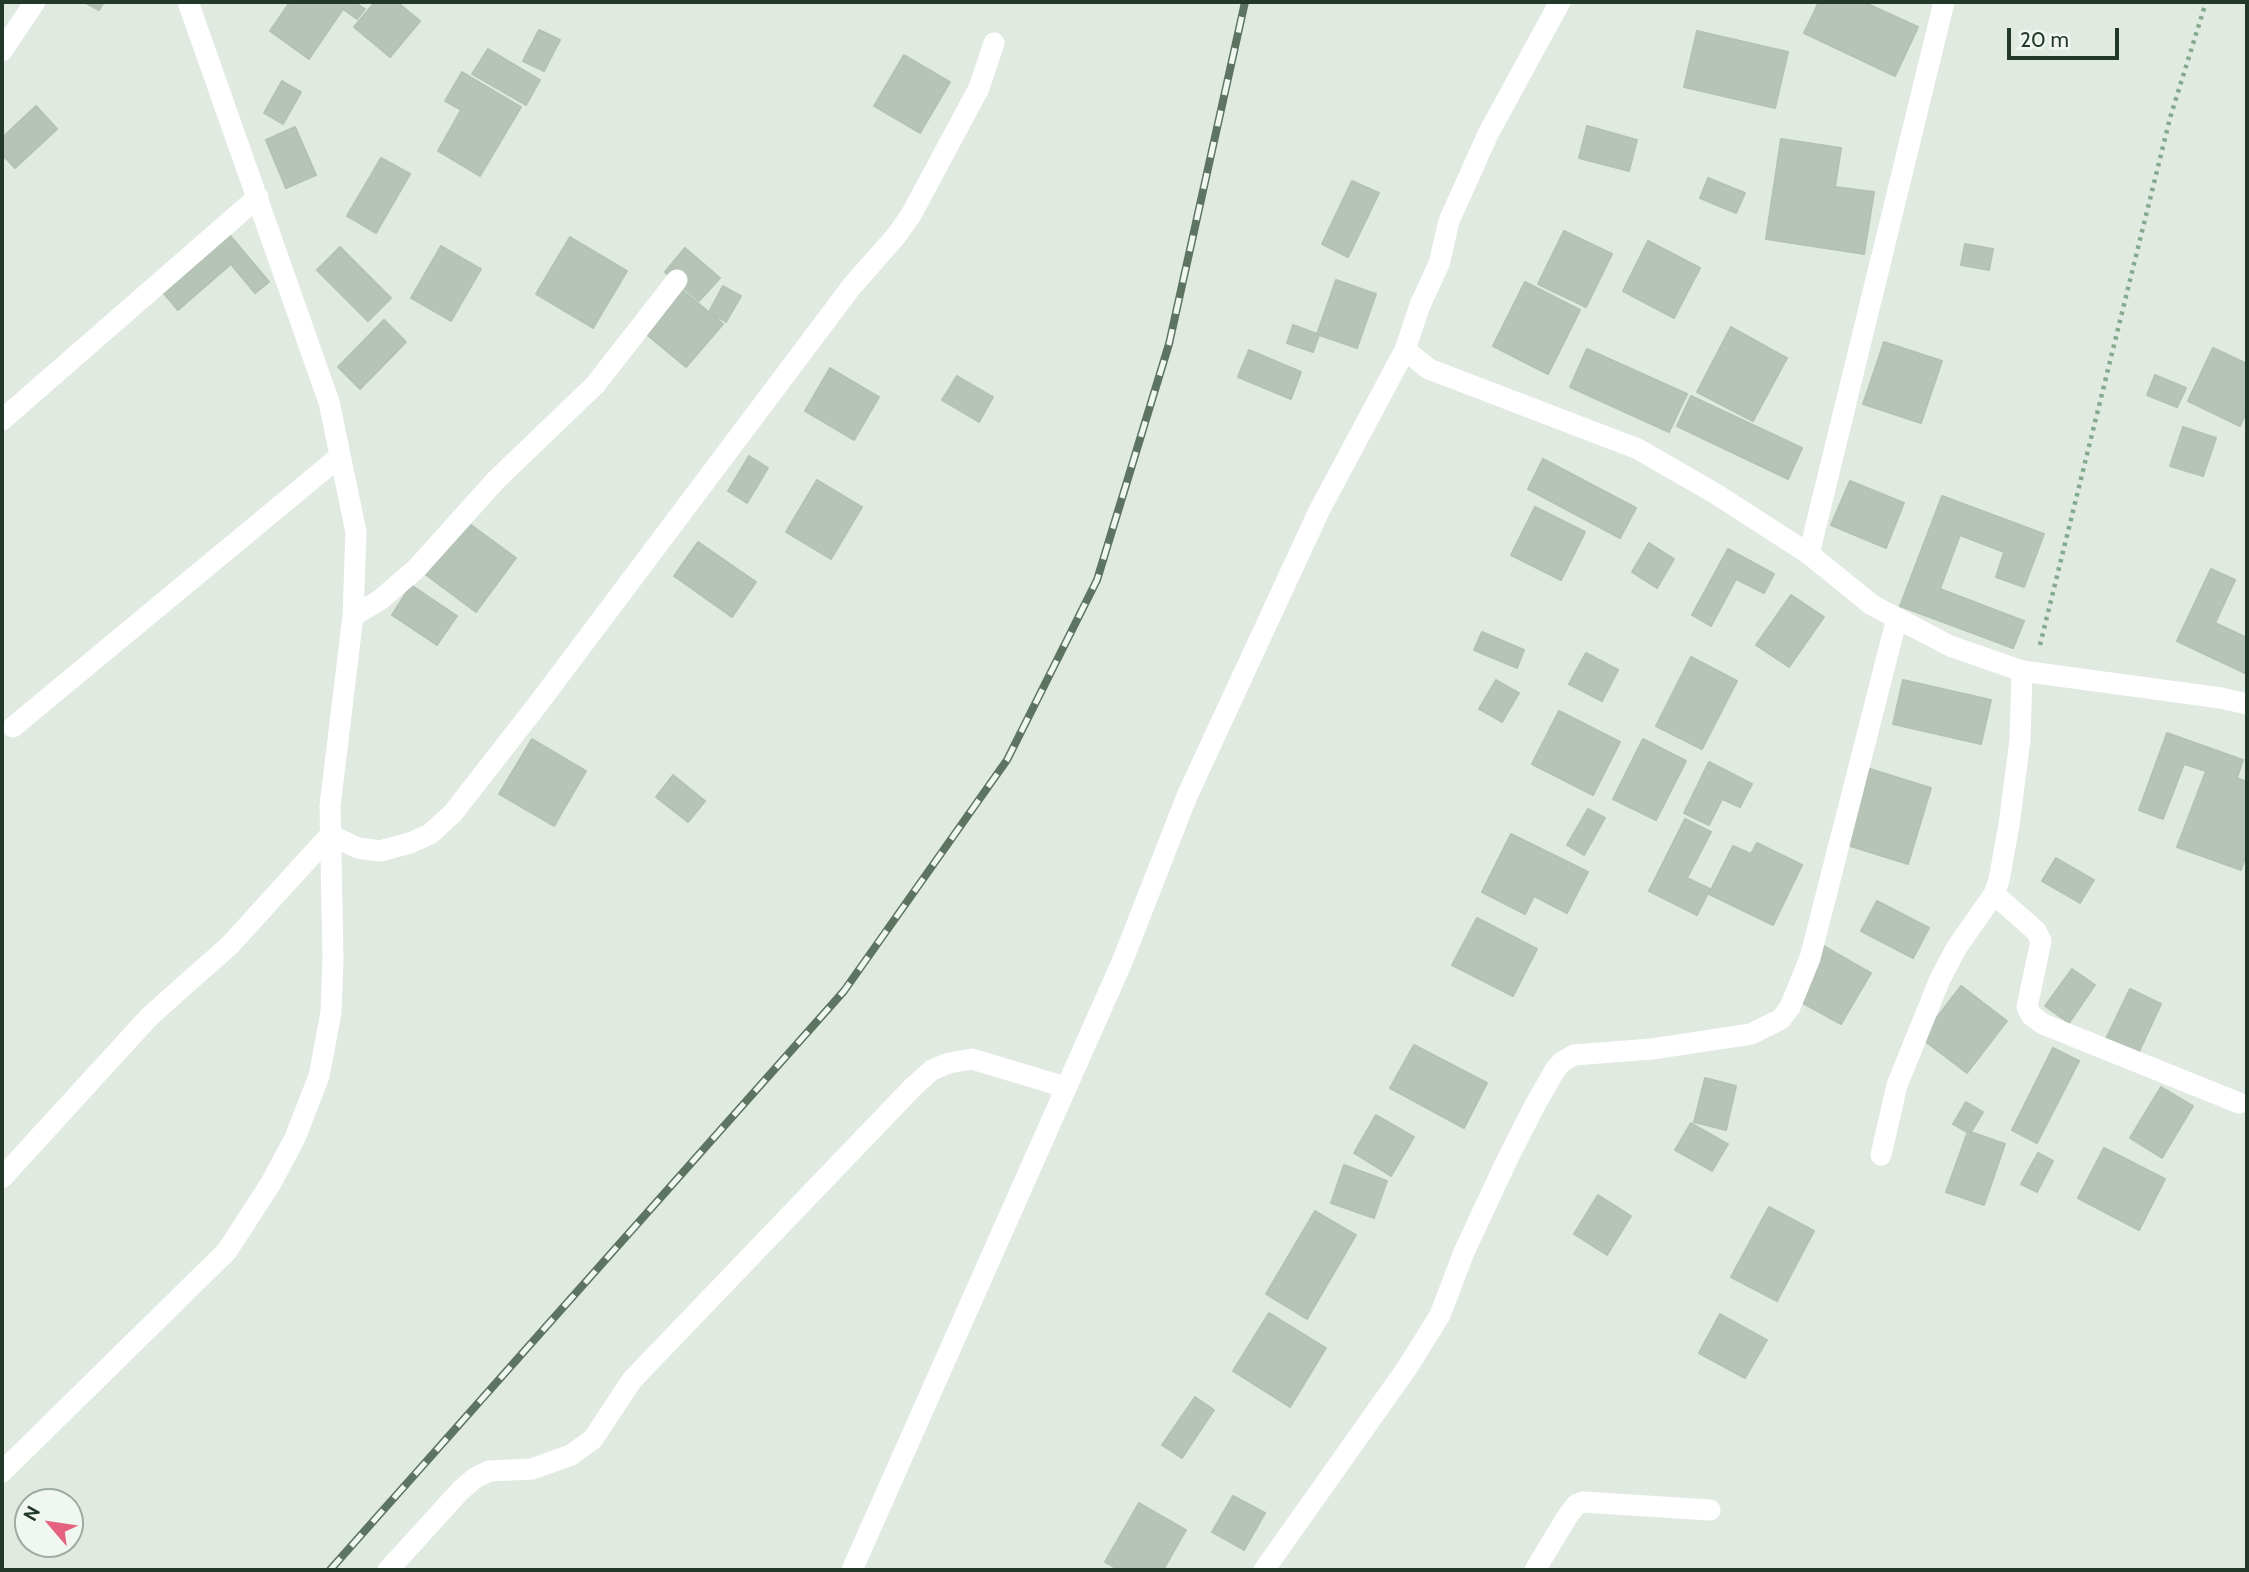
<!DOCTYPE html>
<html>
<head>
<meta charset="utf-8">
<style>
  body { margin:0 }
  #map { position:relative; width:2249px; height:1572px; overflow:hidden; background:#e0eae1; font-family:Cabin,sans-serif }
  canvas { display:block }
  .frame { position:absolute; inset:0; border:4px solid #223828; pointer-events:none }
  .north { position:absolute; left:14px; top:1488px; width:70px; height:70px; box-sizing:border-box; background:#f0f7f0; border:2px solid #9eaba0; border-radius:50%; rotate:299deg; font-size:19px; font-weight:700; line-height:28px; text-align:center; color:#223828 }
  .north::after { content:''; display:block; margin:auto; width:24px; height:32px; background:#e5627e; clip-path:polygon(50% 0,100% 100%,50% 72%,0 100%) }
  .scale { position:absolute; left:2007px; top:28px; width:112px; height:32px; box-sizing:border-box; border:4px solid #223828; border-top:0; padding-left:9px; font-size:21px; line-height:24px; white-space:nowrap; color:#223828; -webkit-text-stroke:5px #f0f7f0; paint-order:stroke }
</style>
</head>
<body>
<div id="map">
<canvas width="2249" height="1572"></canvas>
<div class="frame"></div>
<div class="north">N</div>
<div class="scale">20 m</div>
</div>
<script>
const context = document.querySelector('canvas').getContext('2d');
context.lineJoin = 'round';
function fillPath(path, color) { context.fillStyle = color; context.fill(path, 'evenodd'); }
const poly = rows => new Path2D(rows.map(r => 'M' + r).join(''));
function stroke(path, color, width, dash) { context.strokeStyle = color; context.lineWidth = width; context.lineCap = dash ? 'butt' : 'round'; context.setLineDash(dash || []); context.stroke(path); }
const building = poly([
  [84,2,104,2,99,10,84,2],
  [290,2,354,2,365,9,357,19,343,9,309,59,270,31,290,2],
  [375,2,397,2,420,21,390,57,354,27,375,2],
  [1819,2,1863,2,1918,27,1895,76,1804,33,1819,2],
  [539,30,560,40,544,71,523,61,539,30],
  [1697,31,1788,52,1775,108,1684,87,1697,31],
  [488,49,540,80,526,105,472,74,488,49],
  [904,55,950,82,920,133,874,106,904,55],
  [462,72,521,107,480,176,438,151,461,110,445,101,462,72],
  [282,81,301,92,283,124,264,113,282,81],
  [36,106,57,129,15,168,2,154,2,138,36,106],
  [1587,126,1637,140,1629,171,1579,158,1587,126],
  [295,127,316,175,286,188,266,140,295,127],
  [1781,139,1841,148,1835,187,1874,192,1864,254,1766,239,1781,139],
  [381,158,410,174,376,233,347,216,381,158],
  [1708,178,1745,193,1736,213,1700,198,1708,178],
  [1352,181,1379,193,1348,257,1322,244,1352,181],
  [1564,231,1612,254,1586,307,1538,284,1564,231],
  [227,232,269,282,255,293,231,264,178,310,161,290,227,232],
  [570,237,627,271,593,328,536,294,570,237],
  [1648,241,1700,268,1674,318,1623,291,1648,241],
  [1965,244,1993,249,1989,270,1961,265,1965,244],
  [441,246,481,269,451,321,411,298,441,246],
  [340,247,391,298,368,321,317,270,340,247],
  [685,248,720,278,699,301,665,272,685,248],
  [670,280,723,324,686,367,633,323,670,280],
  [1336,280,1376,294,1357,348,1319,335,1313,352,1287,343,1293,325,1317,334,1336,280],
  [1525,282,1580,310,1548,374,1493,346,1525,282],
  [723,286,741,296,726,322,709,312,723,286],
  [384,320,406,342,360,389,338,367,384,320],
  [1731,327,1787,358,1753,421,1697,392,1731,327],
  [1884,342,1942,361,1921,423,1863,404,1884,342],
  [2213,348,2247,364,2247,411,2240,426,2188,401,2213,348],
  [1587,349,1687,394,1669,432,1570,387,1587,349],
  [1249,350,1301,372,1291,399,1238,377,1249,350],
  [830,368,879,397,854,440,805,411,830,368],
  [2155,375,2186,388,2177,407,2147,395,2155,375],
  [957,376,993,397,979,422,942,400,957,376],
  [1691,396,1802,448,1788,479,1677,426,1691,396],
  [2183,427,2216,438,2203,476,2170,466,2183,427],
  [749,456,768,468,747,503,728,491,749,456],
  [1543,459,1636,508,1620,538,1528,489,1543,459],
  [817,480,862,507,831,559,786,532,817,480],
  [1850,481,1904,503,1886,548,1831,525,1850,481],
  [1942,496,2044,534,2024,587,1996,577,2004,552,1960,535,1940,589,2024,621,2013,648,1900,606,1942,496],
  [1535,507,1585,532,1561,580,1511,555,1535,507],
  [460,517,516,558,476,612,421,571,460,517],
  [698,542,756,582,732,617,674,576,698,542],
  [1649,543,1674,559,1657,588,1632,572,1649,543],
  [1728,549,1774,574,1764,593,1736,579,1711,626,1692,615,1728,549],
  [2211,569,2235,580,2215,623,2247,638,2247,674,2177,641,2211,569],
  [411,585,457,616,437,645,392,615,411,585],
  [1791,595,1824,617,1789,667,1756,645,1791,595],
  [1482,632,1524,650,1517,668,1474,650,1482,632],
  [1586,653,1618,670,1602,701,1569,684,1586,653],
  [1691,657,1737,681,1702,749,1656,726,1691,657],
  [1496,680,1519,693,1502,722,1479,709,1496,680],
  [1903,680,1991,700,1981,744,1893,724,1903,680],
  [1559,711,1620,742,1593,795,1532,764,1559,711],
  [2167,733,2243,760,2237,778,2247,782,2247,852,2241,870,2177,847,2206,771,2184,764,2163,819,2139,810,2167,733],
  [532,739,586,771,554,826,499,794,532,739],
  [1643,739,1686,761,1656,820,1613,799,1643,739],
  [1709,762,1752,784,1740,807,1722,799,1709,825,1684,813,1709,762],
  [1870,769,1931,788,1908,864,1847,845,1870,769],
  [673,775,705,801,688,822,656,797,673,775],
  [1588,809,1605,818,1584,855,1567,845,1588,809],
  [1685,819,1711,832,1687,878,1710,889,1697,915,1649,891,1685,819],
  [1511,834,1588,872,1567,913,1534,896,1525,914,1482,892,1511,834],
  [1757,843,1802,865,1773,925,1709,894,1733,846,1751,854,1757,843],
  [2056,858,2094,880,2080,903,2042,881,2056,858],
  [1877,901,1929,928,1913,958,1861,931,1877,901],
  [1477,918,1537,949,1513,996,1452,965,1477,918],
  [1822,945,1871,973,1841,1024,1792,997,1822,945],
  [2072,969,2095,985,2069,1023,2045,1006,2072,969],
  [1961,986,2007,1021,1967,1073,1921,1038,1961,986],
  [2130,989,2161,1004,2136,1058,2104,1043,2130,989],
  [1414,1045,1487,1083,1464,1128,1390,1088,1414,1045],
  [2053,1048,2079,1061,2037,1143,2012,1130,2053,1048],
  [1705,1078,1736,1086,1726,1130,1694,1122,1705,1078],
  [2161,1087,2193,1106,2162,1158,2130,1138,2161,1087],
  [1966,1102,1983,1112,1970,1134,1953,1124,1966,1102],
  [1376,1115,1414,1137,1391,1176,1354,1153,1376,1115],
  [1691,1123,1728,1144,1712,1171,1675,1150,1691,1123],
  [1968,1131,2005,1144,1984,1205,1946,1192,1968,1131],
  [2104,1148,2165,1179,2139,1230,2078,1198,2104,1148],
  [2038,1153,2053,1161,2037,1192,2021,1184,2038,1153],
  [1344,1165,1387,1181,1374,1218,1331,1203,1344,1165],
  [1598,1195,1631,1216,1607,1255,1574,1234,1598,1195],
  [1769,1207,1814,1231,1777,1301,1731,1277,1769,1207],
  [1315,1211,1356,1235,1307,1319,1266,1294,1315,1211],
  [1269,1313,1326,1348,1290,1407,1233,1371,1269,1313],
  [1720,1314,1767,1340,1745,1378,1699,1353,1720,1314],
  [1195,1397,1214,1410,1182,1458,1162,1445,1195,1397],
  [1233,1496,1265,1513,1244,1550,1212,1532,1233,1496],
  [1139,1503,1186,1530,1163,1570,1119,1570,1105,1562,1139,1503]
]);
const path = poly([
  [2040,645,2170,118,2206,2]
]);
const minor = poly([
  [2,51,35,2],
  [1405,350,1429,369,1638,449,1716,494,1809,554,1872,605,1950,646,2022,671,2221,698,2247,704],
  [2,420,258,197],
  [1809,554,1944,2],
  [353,616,380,600,417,568,496,480,595,385,677,280],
  [13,727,339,457],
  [1994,894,2036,931,2041,941,2027,1007,2031,1015,2043,1024,2239,1103],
  [1881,1155,1897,1085,1940,979,1957,947,1994,894,1999,880,2009,825,2020,740,2022,671],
  [2,1178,150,1016,230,945,330,835,358,848,380,851,410,843,430,834,453,813,538,704,852,286,896,236,911,215,979,88,994,43],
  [2,1472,227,1251,271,1183,295,1138,319,1076,331,1013,333,959,330,806,353,616,356,532,329,402,188,2],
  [388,1570,461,1490,475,1478,489,1471,532,1469,571,1455,593,1439,632,1380,914,1086,932,1070,949,1063,972,1059,1065,1087],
  [852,1570,1122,962,1187,796,1319,511,1405,350,1420,305,1439,264,1449,221,1488,134,1560,2],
  [1264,1570,1407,1368,1440,1315,1464,1252,1507,1160,1535,1105,1555,1070,1562,1062,1574,1055,1652,1049,1751,1034,1781,1019,1790,1007,1810,958,1897,618],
  [1535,1570,1567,1517,1576,1505,1583,1502,1710,1510]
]);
const rail = poly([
  [330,1570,844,991,1007,760,1097,580,1169,344,1245,2]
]);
fillPath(building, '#b6c4b8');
stroke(building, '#b3c2b5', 2);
stroke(path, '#83aa8c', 4.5, [3.5, 5]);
stroke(minor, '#fff', 21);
stroke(rail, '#5d7463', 8);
stroke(rail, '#f0f7f0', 5, [16]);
</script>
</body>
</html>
